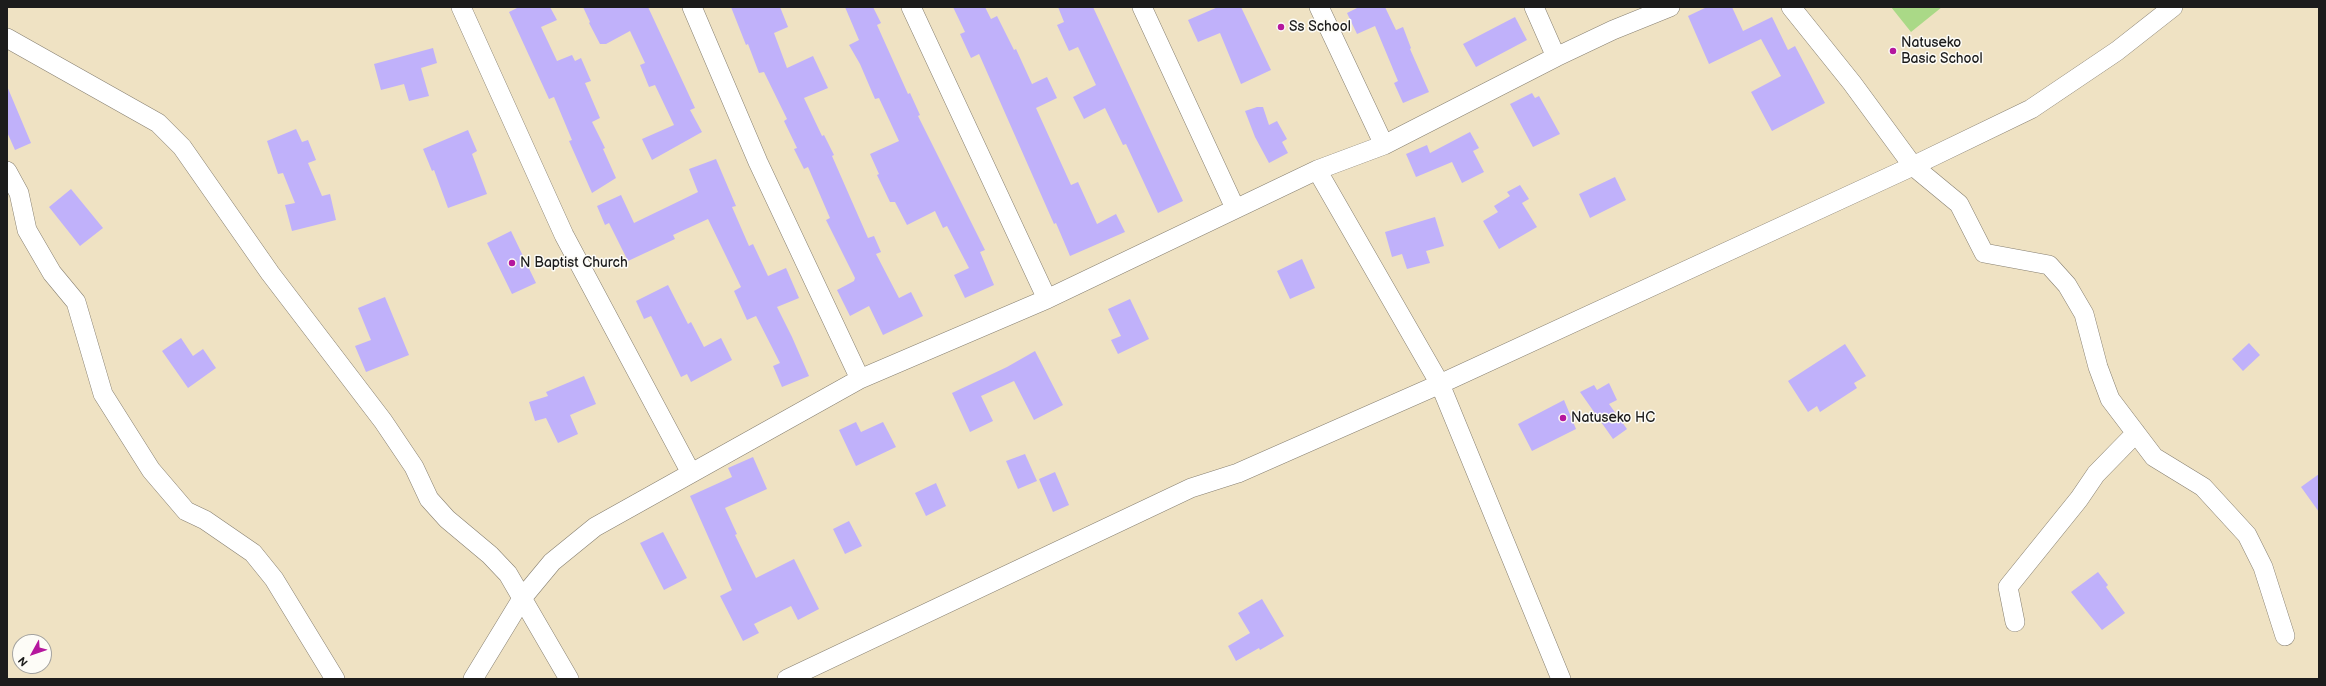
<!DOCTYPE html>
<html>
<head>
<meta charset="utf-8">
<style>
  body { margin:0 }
  #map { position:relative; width:2326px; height:686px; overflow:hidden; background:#efe2c3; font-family:"Balsamiq Sans",sans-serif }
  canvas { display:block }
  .frame { position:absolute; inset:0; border:8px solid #1c1c1c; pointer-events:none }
  .north { position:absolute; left:12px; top:634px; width:40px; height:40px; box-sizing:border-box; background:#fdfcf7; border:1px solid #a3a29f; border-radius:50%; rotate:230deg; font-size:11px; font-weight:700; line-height:16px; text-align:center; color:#1c1c1c }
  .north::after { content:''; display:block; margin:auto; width:14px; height:18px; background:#b5179e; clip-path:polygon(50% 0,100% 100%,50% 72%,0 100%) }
</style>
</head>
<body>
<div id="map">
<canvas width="2326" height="686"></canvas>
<div class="frame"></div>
<div class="north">N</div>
</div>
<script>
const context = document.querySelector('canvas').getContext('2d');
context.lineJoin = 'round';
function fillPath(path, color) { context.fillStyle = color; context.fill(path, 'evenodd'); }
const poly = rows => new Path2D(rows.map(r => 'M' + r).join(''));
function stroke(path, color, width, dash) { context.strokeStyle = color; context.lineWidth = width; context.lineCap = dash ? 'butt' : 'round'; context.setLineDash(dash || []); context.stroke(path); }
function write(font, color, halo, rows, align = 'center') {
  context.font = font + ' "Balsamiq Sans",sans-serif'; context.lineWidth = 3; context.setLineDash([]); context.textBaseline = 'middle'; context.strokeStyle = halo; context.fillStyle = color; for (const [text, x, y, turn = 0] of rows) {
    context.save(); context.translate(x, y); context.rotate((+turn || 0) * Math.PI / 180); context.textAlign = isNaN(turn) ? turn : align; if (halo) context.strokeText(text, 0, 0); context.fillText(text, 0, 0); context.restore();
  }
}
const green = poly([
  [1891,7,1942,7,1911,32]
]);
const building = poly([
  [519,7,550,7,557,20,541,27,557,61,572,55,575,61,581,58,591,81,585,83,600,118,592,122,605,148,603,149,616,178,592,193,569,141,572,140,554,97,549,99,509,12],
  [583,7,648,7,695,108,690,110,702,132,652,160,642,139,674,125,655,85,649,87,640,65,645,63,630,31,606,44,600,44,589,23,590,22],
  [731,7,780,7,788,27,774,33,787,68,813,56,828,88,804,98,822,136,824,135,834,155,832,156,868,238,874,236,881,252,876,254,899,298,911,292,923,316,883,335,869,306,850,316,837,290,854,281,855,278,826,220,830,218,808,167,804,169,794,149,797,148,784,121,787,119,764,72,759,73,748,44,746,45],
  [845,7,873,7,881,23,877,25,908,94,910,93,920,115,918,116,985,250,980,252,994,285,965,298,954,275,969,268,947,226,943,228,935,211,907,225,895,202,890,202,877,175,879,174,870,154,899,141,879,98,875,99,860,64,849,45,859,40],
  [953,7,985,7,991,19,997,16,1014,50,1016,49,1032,84,1047,77,1057,98,1036,108,1071,185,1078,182,1097,224,1116,214,1125,232,1070,256,1056,223,1054,224,979,54,971,58,960,34,965,32],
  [1058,7,1093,7,1183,201,1158,213,1126,144,1123,145,1105,108,1084,119,1073,97,1096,85,1078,47,1069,51,1057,25,1064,22],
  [1218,7,1241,7,1271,70,1241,84,1220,33,1198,42,1188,20],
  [1359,7,1385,7,1396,30,1403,27,1411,48,1410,49,1429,92,1403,103,1394,83,1398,81,1375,26,1357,34,1347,13],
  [1707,7,1732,7,1743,31,1772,17,1788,50,1795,46,1825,103,1772,131,1751,92,1781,76,1761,39,1709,64,1688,16],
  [1515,17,1527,40,1476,67,1463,44],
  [433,48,437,63,421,68,429,96,409,101,404,84,381,90,374,64],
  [7,86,31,143,15,150,7,132],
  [1532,93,1535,98,1539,96,1560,134,1533,147,1510,104],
  [1257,107,1263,107,1269,125,1277,121,1287,139,1282,142,1288,153,1269,163,1255,137,1245,111],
  [296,129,302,142,308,140,316,160,308,163,322,196,330,194,336,220,292,231,285,205,295,203,283,173,278,174,267,141],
  [468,130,477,151,472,154,487,194,448,208,434,170,432,171,423,149],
  [1470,132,1479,148,1473,151,1484,172,1462,183,1452,162,1416,177,1406,154,1427,145,1430,153],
  [716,159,736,206,732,207,749,246,753,244,768,276,786,268,799,298,777,307,792,337,809,376,782,387,773,366,780,363,756,316,747,320,734,291,741,287,708,219,673,235,675,239,628,261,609,223,605,225,597,206,621,195,634,223,698,192,689,169],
  [1615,177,1626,200,1590,218,1579,194],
  [1520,185,1529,199,1522,203,1537,227,1499,249,1483,221,1498,212,1494,206,1510,196,1507,192],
  [71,189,103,228,80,246,49,207],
  [1435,217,1444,246,1426,251,1430,263,1407,269,1402,254,1392,257,1385,232],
  [511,231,536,283,512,294,487,243],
  [1302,259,1315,288,1290,299,1277,271],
  [668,285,688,324,691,322,704,347,721,338,732,360,691,382,687,374,681,377,651,316,644,319,636,301],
  [385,297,409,355,366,372,355,346,371,340,358,308],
  [1130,299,1149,339,1118,354,1111,340,1121,336,1108,309],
  [181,338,193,356,203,349,216,368,188,388,162,351],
  [2249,343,2260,355,2243,371,2232,359],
  [1845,344,1866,376,1854,383,1857,388,1820,412,1817,406,1808,412,1788,381],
  [1035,351,1063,405,1034,420,1014,381,981,396,993,421,970,432,952,393,1007,367],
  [584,376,596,404,570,415,578,434,558,443,546,418,535,421,529,402,548,396,546,392],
  [1609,383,1617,400,1609,404,1627,429,1613,439,1580,392,1594,385,1597,390],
  [1564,400,1576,429,1532,451,1518,424],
  [856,422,861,432,883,422,896,447,856,466,839,430],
  [1025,454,1037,481,1018,489,1006,461],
  [753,457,767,489,725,508,737,534,735,535,756,578,794,559,819,609,798,620,791,606,754,624,759,633,743,641,720,596,732,590,690,496,732,477,728,468],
  [1055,472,1069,505,1053,512,1039,479],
  [2319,474,2319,512,2301,487],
  [936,483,946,506,926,516,915,493],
  [849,521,862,546,845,554,833,529],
  [663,532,687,578,664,590,640,543],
  [2098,572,2108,585,2106,587,2125,613,2102,630,2071,592],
  [1262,599,1284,636,1260,650,1259,648,1236,661,1228,646,1250,633,1238,613]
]);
const minor = poly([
  [461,7,564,235,691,473],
  [692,7,758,162,860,379],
  [911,7,1047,299],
  [1142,7,1235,208],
  [1319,7,1384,145],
  [1534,7,1556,57],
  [1791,7,1852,83,1913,166,1959,204,1984,253,2049,265,2067,285,2084,314,2098,367,2110,399,2154,457,2203,487,2247,535,2263,567,2285,636],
  [7,38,158,123,182,147,270,273,383,421,414,467,429,499,447,519,490,555,508,574,569,679],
  [1317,170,1440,384,1561,679],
  [7,171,19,193,27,230,52,273,76,302,103,394,151,470,186,511,205,520,253,553,274,579,335,679],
  [2015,622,2008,587,2079,499,2096,474,2136,433],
  [473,679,523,597,552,562,595,527,860,379,1047,299,1317,170,1384,145,1556,57,1613,30,1670,7],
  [787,679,1191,488,1238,473,1440,384,1913,166,2031,109,2117,51,2173,7]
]);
const markers = [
  [1281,27,4,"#b5179e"],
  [1893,51,4,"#b5179e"],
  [512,263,4,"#b5179e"],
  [1563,418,4,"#b5179e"]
];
const poiNames = [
  ["Ss School",1289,27],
  ["Natuseko",1901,43],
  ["Basic School",1901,59],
  ["N Baptist Church",520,263],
  ["Natuseko HC",1571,418]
];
fillPath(green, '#aad987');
fillPath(building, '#c0b1fa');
stroke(minor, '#867f70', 20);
stroke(minor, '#fff', 19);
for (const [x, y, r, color] of markers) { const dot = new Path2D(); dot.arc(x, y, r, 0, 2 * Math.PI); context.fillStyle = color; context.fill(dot); stroke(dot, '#fdfcf7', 1.5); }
write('14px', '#1c1c1c', '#fdfcf7', poiNames, 'left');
</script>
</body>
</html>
